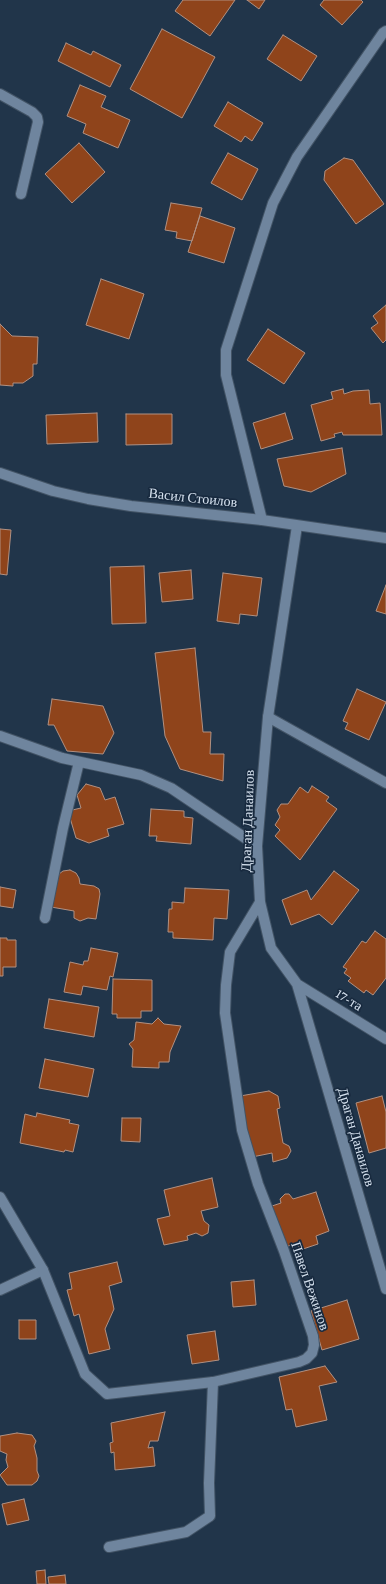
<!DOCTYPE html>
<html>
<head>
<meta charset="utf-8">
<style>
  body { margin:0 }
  canvas { display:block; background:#21354a }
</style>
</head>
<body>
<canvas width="386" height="1584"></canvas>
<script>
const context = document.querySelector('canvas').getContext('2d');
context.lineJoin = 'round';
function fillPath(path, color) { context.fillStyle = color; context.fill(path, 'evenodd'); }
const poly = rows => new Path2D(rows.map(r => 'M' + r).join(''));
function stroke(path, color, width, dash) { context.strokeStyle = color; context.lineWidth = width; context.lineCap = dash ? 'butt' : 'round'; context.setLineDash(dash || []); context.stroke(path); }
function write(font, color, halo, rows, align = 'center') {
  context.font = font + ' "Crimson Pro",serif'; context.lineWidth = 3.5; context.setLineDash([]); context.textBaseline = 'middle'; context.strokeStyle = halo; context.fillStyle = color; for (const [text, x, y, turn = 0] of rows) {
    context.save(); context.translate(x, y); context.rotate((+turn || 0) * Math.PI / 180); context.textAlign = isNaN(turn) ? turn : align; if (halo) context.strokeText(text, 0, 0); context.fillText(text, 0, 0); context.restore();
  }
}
const building = poly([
  [183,0,235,0,210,36,175,11,183,0],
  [247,0,265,0,259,9,247,0],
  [324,0,361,0,363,2,342,25,320,5,324,0],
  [162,29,215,57,182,118,130,89,162,29],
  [283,35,317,56,301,81,267,59,283,35],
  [66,43,91,55,93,51,121,65,110,87,58,61,66,43],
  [80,85,106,96,101,107,130,120,118,148,83,133,86,124,67,116,80,85],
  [228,102,263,123,252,141,245,136,241,142,214,126,228,102],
  [79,143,105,172,72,203,45,174,79,143],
  [228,153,258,169,242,200,211,183,228,153],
  [344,158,353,160,384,204,356,224,324,180,325,171,344,158],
  [171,203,202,208,192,241,176,238,177,232,165,230,171,203],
  [200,216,235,228,224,263,188,252,200,216],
  [101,279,144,294,129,339,86,325,101,279],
  [386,305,386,340,383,343,371,328,378,323,373,316,386,305],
  [0,324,12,336,38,337,37,364,33,364,33,376,23,383,13,383,13,386,0,385,0,324],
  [268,329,305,353,284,384,247,360,268,329],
  [343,389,344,394,353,391,369,390,370,404,380,403,382,435,343,435,342,432,334,434,335,437,321,441,311,405,333,399,331,392,343,389],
  [97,413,98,442,47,444,46,415,97,413],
  [285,413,293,439,261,449,253,423,285,413],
  [126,414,172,414,172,444,126,445,126,414],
  [342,448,346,474,311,492,284,486,277,459,342,448],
  [0,529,11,530,7,575,0,574,0,529],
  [144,566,146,623,112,624,110,567,144,566],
  [191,570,193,599,162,602,159,573,191,570],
  [223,573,262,578,257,616,240,614,239,624,217,621,223,573],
  [386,585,386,614,376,611,386,585],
  [195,648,203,732,211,732,210,754,224,754,223,781,180,769,165,736,155,653,195,648],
  [357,689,386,702,369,740,345,729,348,723,343,721,357,689],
  [52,699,103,706,114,733,103,754,67,751,54,725,48,725,52,699],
  [86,784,100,788,105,800,115,797,124,824,107,829,109,836,89,843,76,838,68,811,81,808,77,795,86,784],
  [312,786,329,797,326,801,337,809,300,860,275,836,280,830,275,825,280,817,277,810,281,804,288,804,300,787,308,793,312,786],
  [151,809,184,811,184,817,193,818,191,844,156,841,157,836,149,836,151,809],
  [70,870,76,873,79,878,80,884,94,886,99,889,100,894,96,919,88,918,80,921,74,918,74,911,51,907,59,874,63,871,70,870],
  [334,871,359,890,332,925,319,914,291,925,282,900,307,890,311,900,334,871],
  [0,887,16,890,13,908,0,906,0,887],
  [185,888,229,890,227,919,214,918,213,940,173,938,173,932,168,932,169,909,172,909,172,902,184,903,185,888],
  [375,931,386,939,386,978,373,995,366,990,364,993,348,981,351,978,344,973,347,969,343,967,362,941,366,943,375,931],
  [0,938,7,938,7,940,16,940,16,967,3,967,3,976,0,976,0,938],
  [91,948,118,953,113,977,110,976,107,990,83,986,81,995,64,992,70,962,83,965,84,961,88,961,91,948],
  [113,979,152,980,152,1011,141,1011,141,1018,117,1018,117,1014,112,1014,113,979],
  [49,999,99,1007,94,1037,44,1028,49,999],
  [158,1018,164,1024,181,1026,170,1052,169,1062,159,1062,159,1068,132,1067,133,1049,129,1044,134,1040,136,1022,152,1024,158,1018],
  [45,1059,94,1069,88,1097,39,1088,45,1059],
  [269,1091,278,1096,280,1108,277,1109,283,1143,289,1146,291,1151,287,1158,273,1162,272,1153,252,1157,240,1096,269,1091],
  [382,1096,386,1112,386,1148,369,1153,356,1103,382,1096],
  [37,1113,70,1120,69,1123,79,1125,73,1152,65,1150,64,1152,20,1143,25,1114,36,1117,37,1113],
  [122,1118,141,1118,140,1142,121,1141,122,1118],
  [212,1178,218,1207,201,1211,204,1221,209,1225,208,1233,202,1236,196,1233,187,1236,188,1240,164,1245,157,1219,170,1216,164,1190,212,1178],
  [316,1192,329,1231,316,1236,318,1244,300,1250,298,1243,285,1247,272,1206,281,1203,280,1199,285,1194,289,1194,293,1199,316,1192],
  [117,1262,122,1282,109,1286,114,1309,105,1329,110,1349,89,1354,79,1314,74,1316,67,1290,72,1289,69,1273,117,1262],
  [254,1280,256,1305,233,1307,231,1282,254,1280],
  [347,1300,359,1339,322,1350,311,1311,347,1300],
  [19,1320,36,1320,36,1339,19,1339,19,1320],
  [215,1331,219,1360,192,1364,187,1335,215,1331],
  [325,1366,337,1382,319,1386,327,1420,296,1427,292,1409,286,1410,279,1377,325,1366],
  [165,1412,158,1441,150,1441,148,1448,153,1447,155,1466,115,1470,114,1452,111,1453,110,1443,113,1442,111,1423,165,1412],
  [17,1433,32,1435,36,1441,34,1446,37,1458,37,1471,39,1476,37,1481,32,1485,7,1485,0,1475,8,1467,6,1460,7,1454,0,1451,0,1436,17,1433],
  [24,1499,29,1520,7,1525,2,1504,24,1499],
  [45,1570,46,1584,37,1584,36,1571,45,1570],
  [65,1575,66,1584,49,1584,48,1577,65,1575]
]);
const lane = poly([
  [0,94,32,112,37,117,38,122,21,194],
  [268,717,386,783],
  [45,918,63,828,79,762],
  [0,1290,43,1270],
  [109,1547,186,1532,210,1516,209,1483,213,1382]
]);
const street = poly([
  [262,520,226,375,226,350,273,203,297,157,383,33,386,31],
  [297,526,268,717,257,846,260,902,271,948,297,984,386,1289],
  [0,736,62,758,141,775,171,788,257,846],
  [297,984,386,1039],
  [0,1197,43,1270,85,1374,107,1394,213,1382,299,1362,306,1359,312,1353,314,1345,313,1336,284,1251,258,1184,242,1130,225,1013,226,985,230,952,260,902]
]);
const secondary = poly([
  [0,473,53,491,88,499,131,506,262,520,386,538]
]);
const streetNames = [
  ["Васил Стоилов",193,498,6],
  ["Драган Данаилов",248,821,-88],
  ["17-та",349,1000,32],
  ["Драган Данаилов",356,1137,74],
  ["Павел Вежинов",310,1286,71]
];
fillPath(building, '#8f441b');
stroke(building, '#b19081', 1);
stroke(lane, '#425365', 12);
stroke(street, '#425365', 12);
stroke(secondary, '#425365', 12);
stroke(lane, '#6f859e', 10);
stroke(street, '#6f859e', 10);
stroke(secondary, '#6f859e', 10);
write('14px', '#d6e2ef', '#182a3f', streetNames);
</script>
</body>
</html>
